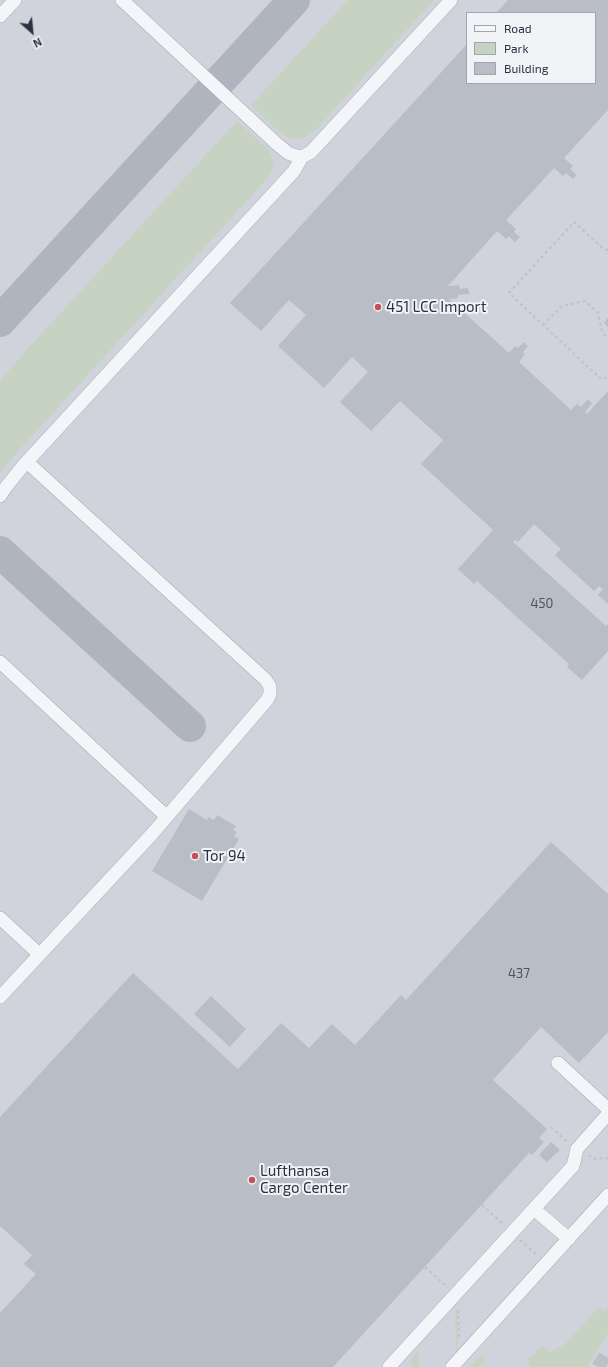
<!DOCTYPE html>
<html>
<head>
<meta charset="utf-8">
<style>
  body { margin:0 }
  #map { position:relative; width:608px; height:1367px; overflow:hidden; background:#e2e4e9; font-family:"Exo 2",sans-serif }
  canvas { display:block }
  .legend { position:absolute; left:466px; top:12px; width:130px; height:72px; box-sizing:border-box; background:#f1f3f7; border:1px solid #a2a5ae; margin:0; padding:5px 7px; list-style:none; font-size:12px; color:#2b3140 }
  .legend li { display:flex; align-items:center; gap:8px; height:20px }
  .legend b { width:20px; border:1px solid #a2a5ae }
  .north { position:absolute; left:12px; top:12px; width:40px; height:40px; -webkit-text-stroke:3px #f1f3f7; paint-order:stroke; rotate:153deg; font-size:11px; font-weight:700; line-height:16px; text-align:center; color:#2b3140 }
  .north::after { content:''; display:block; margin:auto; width:14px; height:18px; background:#2b3140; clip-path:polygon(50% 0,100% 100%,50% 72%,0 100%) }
</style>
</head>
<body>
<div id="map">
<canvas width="608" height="1367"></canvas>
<ul class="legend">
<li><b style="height:5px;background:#f4f5f8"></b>Road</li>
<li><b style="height:11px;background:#c6d3c3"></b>Park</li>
<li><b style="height:11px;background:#b9bdc6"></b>Building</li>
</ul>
<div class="north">N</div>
</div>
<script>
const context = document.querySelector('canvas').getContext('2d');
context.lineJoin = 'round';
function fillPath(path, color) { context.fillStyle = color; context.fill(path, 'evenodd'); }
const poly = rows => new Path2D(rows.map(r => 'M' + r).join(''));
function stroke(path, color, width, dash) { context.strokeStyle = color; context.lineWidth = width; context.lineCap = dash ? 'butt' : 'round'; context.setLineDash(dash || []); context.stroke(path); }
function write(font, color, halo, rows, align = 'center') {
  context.font = font + ' "Exo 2",sans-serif'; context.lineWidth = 4; context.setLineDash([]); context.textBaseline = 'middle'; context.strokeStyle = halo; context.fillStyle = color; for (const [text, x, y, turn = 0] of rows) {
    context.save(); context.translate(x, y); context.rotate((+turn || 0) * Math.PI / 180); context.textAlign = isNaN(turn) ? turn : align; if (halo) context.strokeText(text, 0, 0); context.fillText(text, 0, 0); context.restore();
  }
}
const built = poly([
  [0,0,608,0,608,1367,0,1367],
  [467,13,595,13,595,83,467,83]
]);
const green = poly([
  [348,0,434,0,313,133,303,138,293,139,281,134,251,105],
  [237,121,268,149,272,157,274,167,268,178,21,448,0,473,0,382,1,380,21,356],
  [608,1306,608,1333,587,1367,531,1367,525,1359,531,1357,542,1345,551,1353,555,1349,565,1344,599,1307,605,1311],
  [457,1309,458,1351,456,1353,455,1311],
  [418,1351,419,1367,412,1367,411,1358],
  [481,1355,486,1360,479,1367,470,1367]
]);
const taxiway = poly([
  [0,321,294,0],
  [0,552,190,726]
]);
const building = poly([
  [508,0,608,0,608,110,564,158,573,166,570,169,577,175,573,179,566,173,563,176,554,168,506,220,516,229,514,232,520,237,515,242,509,236,506,239,497,231,448,286,459,285,460,289,468,288,469,294,458,295,458,298,449,299,509,353,515,346,518,348,524,342,528,346,523,352,525,354,519,362,571,410,577,404,581,407,588,399,592,403,585,412,587,414,608,391,608,604,598,595,603,589,599,586,594,591,555,555,561,549,534,524,518,542,515,540,513,542,606,626,608,624,608,651,582,680,567,667,569,664,477,581,474,584,458,569,493,530,421,464,443,440,400,401,371,431,340,402,368,372,352,357,324,388,278,346,306,315,289,300,261,331,230,303,467,44,467,83,595,83,595,13,496,13],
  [608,318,608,327,604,323],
  [189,809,207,820,208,817,214,820,217,815,236,826,233,830,237,832,234,836,239,839,202,901,152,871],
  [551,842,608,894,608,1032,579,1063,541,1027,493,1080,547,1129,539,1138,544,1142,532,1155,529,1153,333,1367,0,1367,0,1313,36,1274,24,1264,32,1255,0,1226,0,1117,133,973,238,1069,281,1023,309,1048,332,1024,355,1045,401,995,406,1000],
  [211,996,246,1029,230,1047,194,1014],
  [551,1142,560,1150,547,1162,539,1155]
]);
const minorTunnel = poly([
  [598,1367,608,1351]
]);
const path = poly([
  [608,250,604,249,574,222,509,293,602,380,608,376],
  [543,325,562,306,585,301,598,313,602,332,608,338],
  [551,1127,567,1142,568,1141],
  [589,1155,593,1159,608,1158],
  [482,1205,504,1225],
  [520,1240,538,1256],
  [425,1267,446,1286],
  [458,1310,459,1340]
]);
const minor = poly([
  [122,0,277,144,288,153,293,155,302,157,311,152,451,0],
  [0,16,15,0],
  [0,496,6,487,22,467,294,171,302,157],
  [0,662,166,816],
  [0,918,39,954],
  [0,997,152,834,267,700,270,694,270,687,266,680,27,462],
  [558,1063,608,1109],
  [534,1209,569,1239],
  [389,1367,573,1166,577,1149,608,1114],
  [452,1367,608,1195]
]);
const markers = [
  [378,307,4,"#c55059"],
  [195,856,4,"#c55059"],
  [252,1180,4,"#c55059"]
];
const numberNames = [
  ["450",542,604],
  ["437",519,974]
];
const poiNames = [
  ["451 LCC Import",386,307],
  ["Tor 94",203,856],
  ["Lufthansa",260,1171],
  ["Cargo Center",260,1188]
];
fillPath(built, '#d0d3db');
fillPath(green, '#c6d3c3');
stroke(taxiway, '#afb4be', 32);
fillPath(building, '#b9bdc6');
stroke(minorTunnel, '#bdc0c7', 13, [13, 6]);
stroke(minor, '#a7abb3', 14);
stroke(path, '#c0c2c8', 2, [3, 3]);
stroke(minor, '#f4f5f8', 13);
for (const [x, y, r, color] of markers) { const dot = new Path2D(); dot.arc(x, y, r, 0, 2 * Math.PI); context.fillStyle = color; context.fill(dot); stroke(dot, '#f1f3f7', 1.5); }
write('13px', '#4e5462', null, numberNames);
write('15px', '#2b3140', '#f1f3f7', poiNames, 'left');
</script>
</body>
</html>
